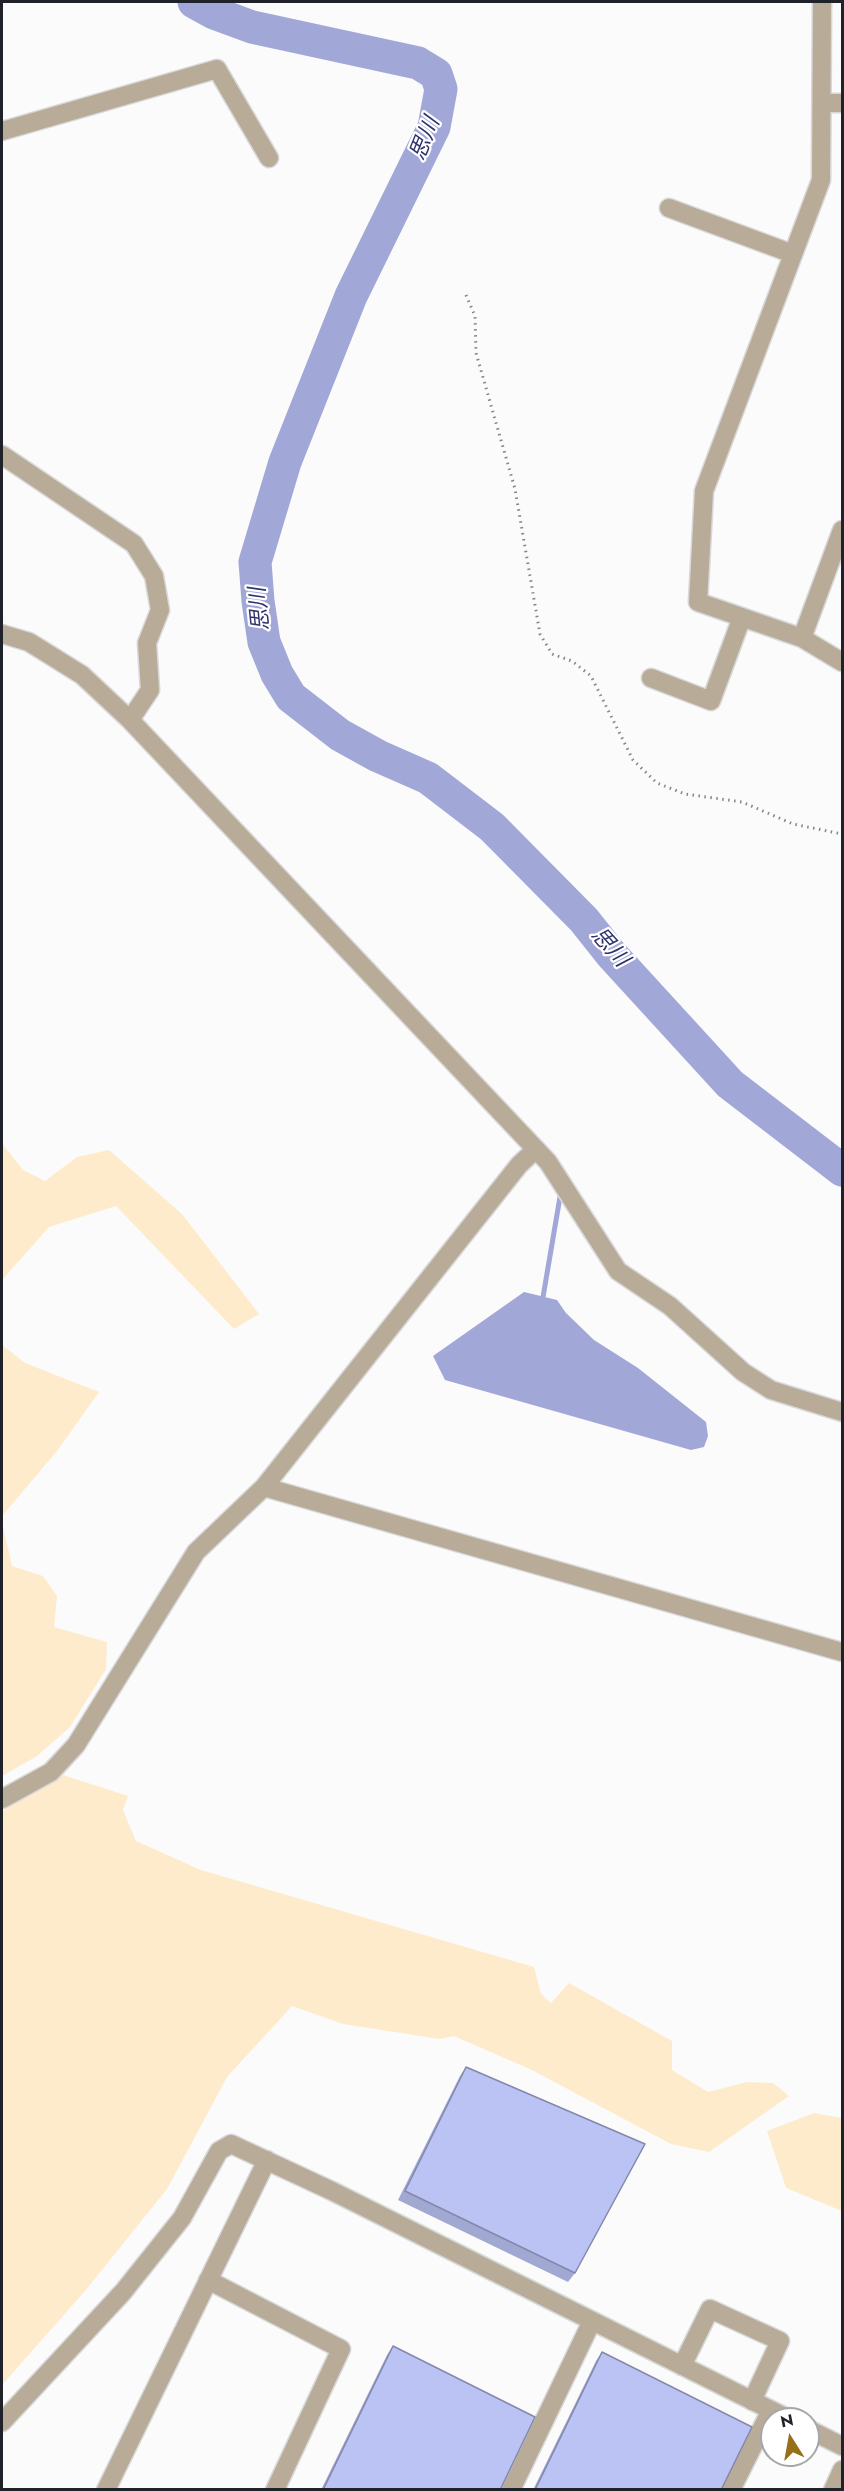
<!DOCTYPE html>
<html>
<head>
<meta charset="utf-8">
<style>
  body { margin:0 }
  #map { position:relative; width:844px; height:2491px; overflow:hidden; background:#fbfbfb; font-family:Jost,sans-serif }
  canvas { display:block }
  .frame { position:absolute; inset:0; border:3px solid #20222a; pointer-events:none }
  .north { position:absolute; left:760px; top:2407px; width:60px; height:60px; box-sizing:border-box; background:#fff; border:2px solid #a6a7aa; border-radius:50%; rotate:349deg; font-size:16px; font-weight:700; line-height:24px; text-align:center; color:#20222a }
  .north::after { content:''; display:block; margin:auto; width:21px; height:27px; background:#976e1a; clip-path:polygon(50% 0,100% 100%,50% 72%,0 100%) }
</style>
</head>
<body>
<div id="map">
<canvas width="844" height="2491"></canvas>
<div class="frame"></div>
<div class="north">N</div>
</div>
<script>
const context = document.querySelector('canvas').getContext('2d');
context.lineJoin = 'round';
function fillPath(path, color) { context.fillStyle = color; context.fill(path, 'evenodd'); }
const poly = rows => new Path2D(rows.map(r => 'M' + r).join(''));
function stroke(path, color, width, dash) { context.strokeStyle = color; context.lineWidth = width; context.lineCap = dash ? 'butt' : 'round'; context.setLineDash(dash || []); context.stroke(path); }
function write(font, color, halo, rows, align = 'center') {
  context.font = font + ' Jost,"Noto Sans JP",sans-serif'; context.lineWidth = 4.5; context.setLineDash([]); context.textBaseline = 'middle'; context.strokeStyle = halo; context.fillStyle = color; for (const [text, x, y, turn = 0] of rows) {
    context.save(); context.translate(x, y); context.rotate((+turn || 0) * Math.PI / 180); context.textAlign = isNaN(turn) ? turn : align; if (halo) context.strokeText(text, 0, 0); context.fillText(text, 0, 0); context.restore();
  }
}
const green = poly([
  [2,1143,23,1170,45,1181,77,1157,109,1150,182,1214,259,1314,234,1329,116,1206,49,1227,2,1280],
  [2,1345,25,1363,99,1392,57,1451,2,1516],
  [2,1522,12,1566,43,1576,57,1596,54,1627,107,1642,106,1669,70,1727,37,1756,2,1776],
  [57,1773,128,1796,123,1810,136,1841,201,1870,534,1967,541,1994,551,2003,569,1983,672,2041,672,2070,708,2092,747,2082,773,2083,789,2096,709,2152,671,2144,532,2070,454,2036,440,2039,343,2024,292,2006,227,2077,167,2189,85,2291,2,2385,2,1812],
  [814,2113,842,2118,842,2211,786,2188,767,2131]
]);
const water = poly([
  [524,1292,557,1300,566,1313,594,1340,638,1368,706,1422,708,1436,704,1447,691,1450,445,1380,433,1356]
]);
const stream = poly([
  [543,1297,560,1197]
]);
const river = poly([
  [194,2,214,13,252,27,418,63,436,74,441,89,434,127,351,296,285,462,255,562,258,601,264,642,277,674,291,697,340,735,378,756,428,778,492,827,584,920,611,954,730,1084,842,1170]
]);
const path = poly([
  [466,295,475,316,476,353,515,489,540,634,552,654,572,661,591,676,633,760,657,783,685,794,742,802,793,824,842,834]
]);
const minor = poly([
  [822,2,821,180,704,491,698,602,802,638,842,662],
  [822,103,842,103],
  [2,131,217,69,269,158],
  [669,208,793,254],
  [2,455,134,544,154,576,160,610,147,643,150,690,130,720],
  [2,634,29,642,82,675,130,720,548,1162,618,1271,670,1306,743,1372,771,1390,842,1412],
  [802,638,842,530],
  [651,678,711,701,742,617],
  [264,1487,842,1652],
  [2,1799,51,1772,76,1745,196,1552,264,1487,519,1165,536,1149],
  [208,2280,341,2349,275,2490],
  [682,2366,710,2309,780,2341,752,2401],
  [2,2422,123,2292,182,2218,219,2151,231,2144,332,2191,789,2419],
  [808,2429,842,2446],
  [106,2490,267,2160],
  [511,2490,592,2321],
  [731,2490,771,2410],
  [833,2490,842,2470]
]);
const wall = poly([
  [466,2067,575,2273,568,2282,398,2200,460,2076],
  [393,2346,500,2490,321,2490,387,2355],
  [602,2352,721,2490,533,2490,596,2361]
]);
const building = poly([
  [466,2067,645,2144,575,2273,405,2191,466,2067],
  [393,2346,535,2417,500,2490,323,2490,393,2346],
  [602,2352,752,2427,721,2490,535,2490,602,2352]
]);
const waterNames = [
  ["思川",426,139,-68],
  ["思川",261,609,-96],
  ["思川",609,948,48]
];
fillPath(green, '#feebcc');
fillPath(water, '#a1a8d8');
stroke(stream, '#a1a8d8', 5);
stroke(river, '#a1a8d8', 33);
stroke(minor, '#d8d8da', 21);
stroke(path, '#85868a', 3, [1.5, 4.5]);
stroke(minor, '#b8ac98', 18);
fillPath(wall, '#a1a8d2');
fillPath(building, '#bbc3f4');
stroke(building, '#8388ab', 1.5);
write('italic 22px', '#2f326c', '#fff', waterNames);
</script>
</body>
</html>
